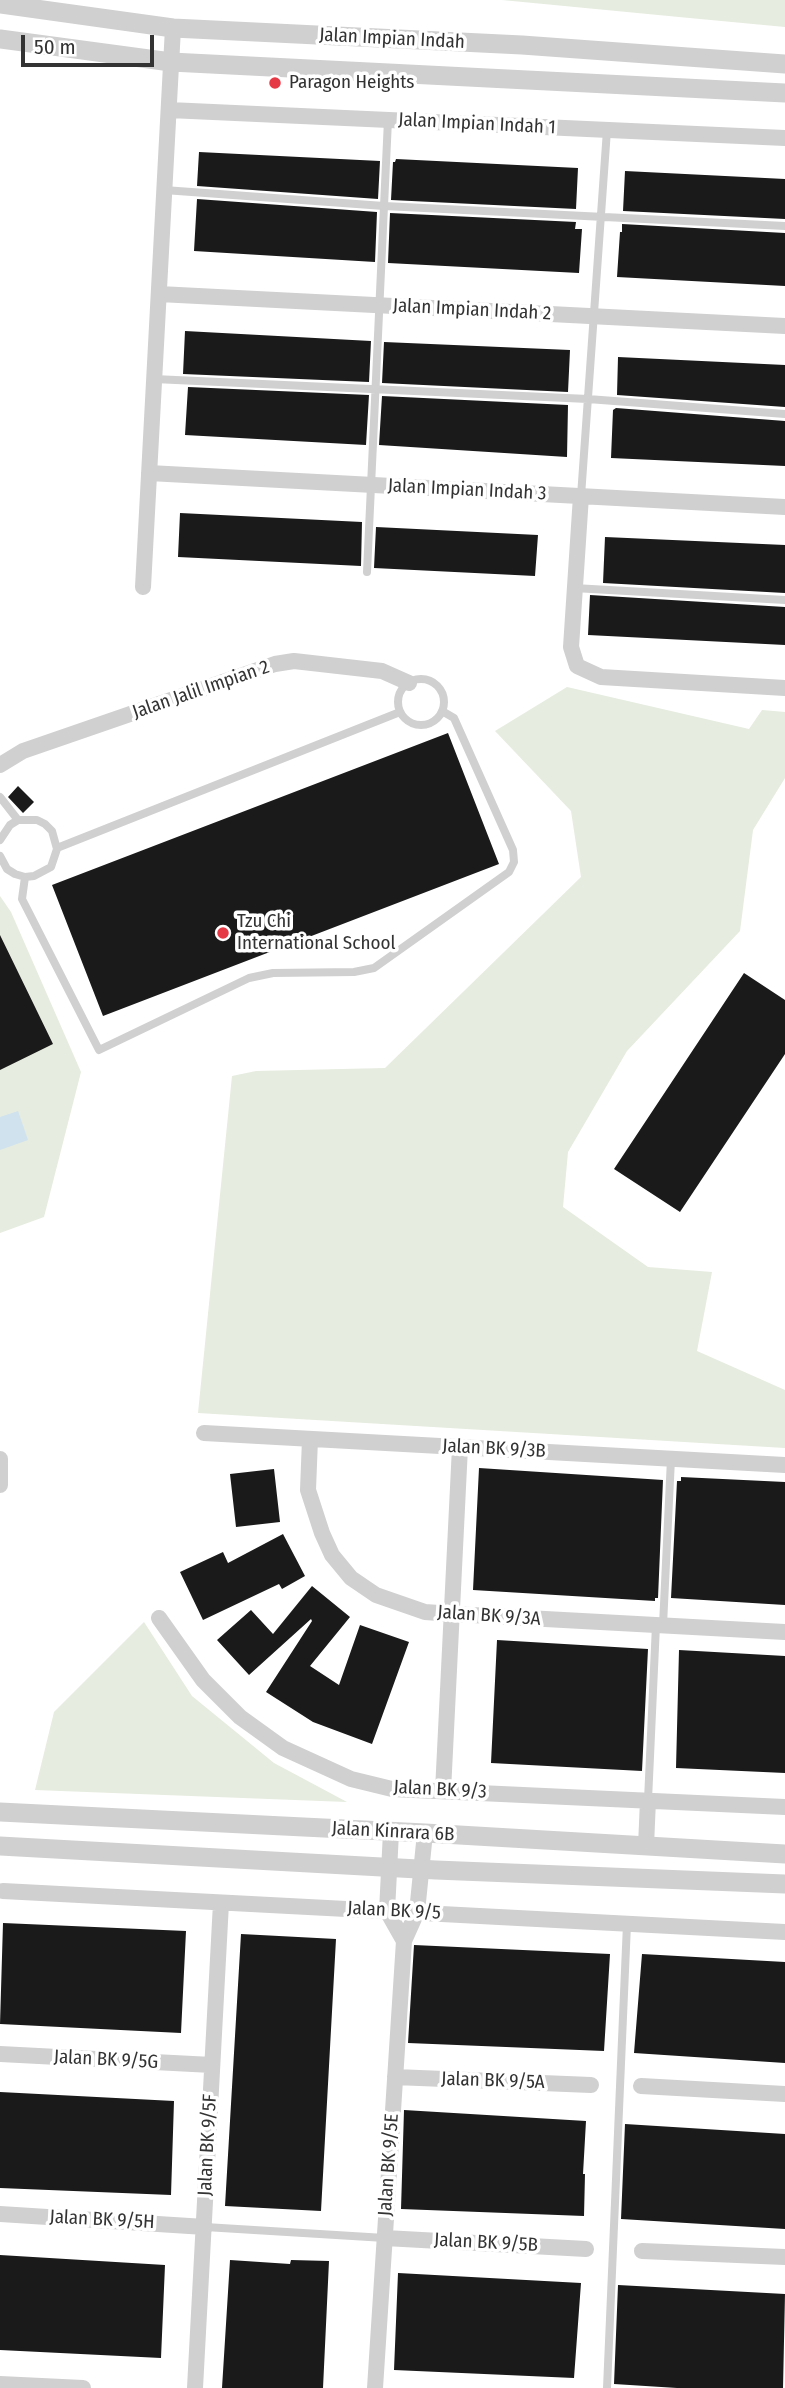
<!DOCTYPE html>
<html>
<head>
<meta charset="utf-8">
<style>
  body { margin:0 }
  #map { position:relative; width:785px; height:2388px; overflow:hidden; background:#fff; font-family:"Fira Sans Condensed",sans-serif }
  canvas { display:block }
  .scale { position:absolute; left:21px; top:35px; width:133px; height:32px; box-sizing:border-box; border:4px solid #333; border-top:0; padding-left:9px; font-size:21px; line-height:24px; white-space:nowrap; color:#333; -webkit-text-stroke:5px #fff; paint-order:stroke }
</style>
</head>
<body>
<div id="map">
<canvas width="785" height="2388"></canvas>
<div class="scale">50 m</div>
</div>
<script>
const context = document.querySelector('canvas').getContext('2d');
context.lineJoin = 'round';
function fillPath(path, color) { context.fillStyle = color; context.fill(path, 'evenodd'); }
const poly = rows => new Path2D(rows.map(r => 'M' + r).join(''));
function stroke(path, color, width, dash) { context.strokeStyle = color; context.lineWidth = width; context.lineCap = dash ? 'butt' : 'round'; context.setLineDash(dash || []); context.stroke(path); }
function write(font, color, halo, rows, align = 'center') {
  context.font = font + ' "Fira Sans Condensed",sans-serif'; context.lineWidth = 7; context.setLineDash([]); context.textBaseline = 'middle'; context.strokeStyle = halo; context.fillStyle = color; for (const [text, x, y, turn = 0] of rows) {
    context.save(); context.translate(x, y); context.rotate((+turn || 0) * Math.PI / 180); context.textAlign = isNaN(turn) ? turn : align; if (halo) context.strokeText(text, 0, 0); context.fillText(text, 0, 0); context.restore();
  }
}
const green = poly([
  [502,0,785,0,785,27,679,17],
  [567,687,749,729,762,710,785,712,785,778,753,830,740,931,627,1051,568,1152,563,1207,648,1267,712,1272,697,1351,785,1390,785,1448,198,1413,232,1076,256,1071,385,1068,581,877,571,811,495,731],
  [0,896,11,912,81,1072,44,1217,0,1233],
  [144,1622,192,1696,274,1763,347,1802,35,1790,54,1712]
]);
const water = poly([
  [18,1111,28,1140,0,1150,0,1117]
]);
const building = poly([
  [199,152,380,161,378,199,197,186],
  [396,159,578,168,576,209,391,200,393,162,395,162],
  [625,171,785,179,785,219,623,211],
  [197,199,377,212,375,262,194,251],
  [390,213,576,222,575,229,582,229,579,273,388,263],
  [622,224,785,233,785,286,617,277,620,232,622,232],
  [185,331,371,341,369,382,183,374],
  [384,342,570,350,568,392,382,383],
  [618,357,785,365,785,407,617,395],
  [188,387,369,395,366,445,185,435],
  [382,396,568,405,567,457,379,445],
  [616,408,785,421,785,466,611,458,613,410],
  [180,513,362,522,361,566,178,557],
  [376,527,538,535,535,576,374,568],
  [605,537,785,545,785,593,603,583],
  [590,595,785,607,785,645,588,635],
  [448,733,499,864,103,1016,52,885],
  [18,786,34,802,23,813,8,797],
  [0,935,53,1044,0,1070],
  [744,973,785,1000,785,1054,680,1212,614,1169],
  [479,1468,663,1480,658,1598,655,1598,655,1601,473,1590],
  [274,1469,280,1522,236,1527,230,1474],
  [681,1477,785,1482,785,1605,671,1598,677,1481,681,1481],
  [283,1534,305,1576,282,1589,279,1584,203,1620,180,1572,223,1552,228,1563],
  [312,1586,350,1617,310,1666,339,1685,360,1625,409,1642,372,1744,313,1722,266,1692,312,1621,311,1619,249,1675,217,1640,251,1610,273,1634],
  [497,1640,648,1649,642,1771,491,1763],
  [679,1650,785,1656,785,1773,676,1768],
  [3,1923,186,1931,181,2033,0,2024],
  [241,1934,336,1939,321,2211,225,2206],
  [414,1945,610,1954,604,2051,408,2043],
  [642,1954,785,1962,785,2063,634,2053],
  [0,2092,174,2101,171,2195,0,2188],
  [404,2110,586,2121,583,2174,585,2174,584,2216,401,2209],
  [625,2124,785,2134,785,2229,621,2219],
  [0,2255,165,2265,161,2358,0,2350],
  [230,2260,290,2264,291,2260,329,2261,323,2388,222,2388],
  [398,2273,581,2283,574,2378,394,2370],
  [618,2285,785,2294,783,2388,677,2388,614,2384]
]);
const service = poly([
  [164,190,384,206,785,226],
  [154,379,588,399,785,414],
  [581,496,607,130],
  [367,572,388,120],
  [574,588,785,600],
  '398 702a23 23 0 1 1 46 0a23 23 0 1 1-46 0Z',
  [0,797,18,820],
  [0,840,10,825,18,820,37,820,45,824,52,831,57,849,51,867,34,876,25,877,15,874,7,869,0,856],
  [57,848,400,712],
  [25,877,22,899,99,1050,249,978,273,973,354,972,374,968,509,872,514,862,513,850,454,718,442,711],
  [663,1625,671,1459],
  [648,1800,656,1625],
  [205,2227,385,2238],
  [607,2388,627,1924]
]);
const minor = poly([
  [169,110,785,138],
  [159,294,785,326],
  [149,473,785,507],
  [581,496,571,647,577,666,601,677,785,688],
  [143,587,173,28],
  [0,765,23,751,275,664,294,661,382,671,409,683],
  [204,1433,785,1465],
  [310,1439,308,1490,322,1533,332,1555,351,1578,376,1595,425,1612,453,1614,785,1632],
  [0,1459,0,1485],
  [159,1618,203,1680,240,1717,283,1748,351,1779,392,1789,785,1807],
  [443,1791,460,1447],
  [391,1832,387,1911,404,1941],
  [646,1846,648,1800],
  [3,1891,785,1932],
  [0,2054,212,2065],
  [395,2077,591,2085],
  [641,2086,785,2094],
  [0,2214,205,2227],
  [385,2238,586,2249],
  [642,2251,785,2257],
  [0,2384,83,2388],
  [195,2388,221,1903],
  [375,2388,404,1941,417,1912,425,1833]
]);
const tertiary = poly([
  [0,4,173,28,522,45,785,64],
  [0,39,171,62,785,93],
  [0,1812,425,1833,785,1854],
  [0,1846,436,1870,785,1884]
]);
const markers = [
  [275,83,7,"#e63946"],
  [223,933,7,"#e63946"]
];
const streetNames = [
  ["Jalan Impian Indah",392,39,3],
  ["Jalan Impian Indah 1",477,124,3],
  ["Jalan Impian Indah 2",472,310,3],
  ["Jalan Impian Indah 3",467,490,3],
  ["Jalan Jalil Impian 2",201,690,-19],
  ["Jalan BK 9/3B",494,1449,3],
  ["Jalan BK 9/3A",489,1616,4],
  ["Jalan BK 9/3",440,1790,3],
  ["Jalan Kinrara 6B",393,1832,3],
  ["Jalan BK 9/5",394,1911,3],
  ["Jalan BK 9/5G",106,2060,3],
  ["Jalan BK 9/5A",493,2081,2],
  ["Jalan BK 9/5F",208,2145,-87],
  ["Jalan BK 9/5E",389,2165,-86],
  ["Jalan BK 9/5H",102,2220,3],
  ["Jalan BK 9/5B",486,2243,3]
];
const poiNames = [
  ["Paragon Heights",289,83],
  ["Tzu Chi",237,922],
  ["International School",237,944]
];
fillPath(green, '#e6ecdf');
fillPath(water, '#cfe2ee');
fillPath(building, '#1a1a1a');
stroke(service, '#d0d0d0', 8);
stroke(minor, '#d0d0d0', 16);
stroke(tertiary, '#d0d0d0', 19);
for (const [x, y, r, color] of markers) { const dot = new Path2D(); dot.arc(x, y, r, 0, 2 * Math.PI); context.fillStyle = color; context.fill(dot); stroke(dot, '#fff', 2.5); }
write('19px', '#333', '#fff', streetNames);
write('19px', '#333', '#fff', poiNames, 'left');
</script>
</body>
</html>
